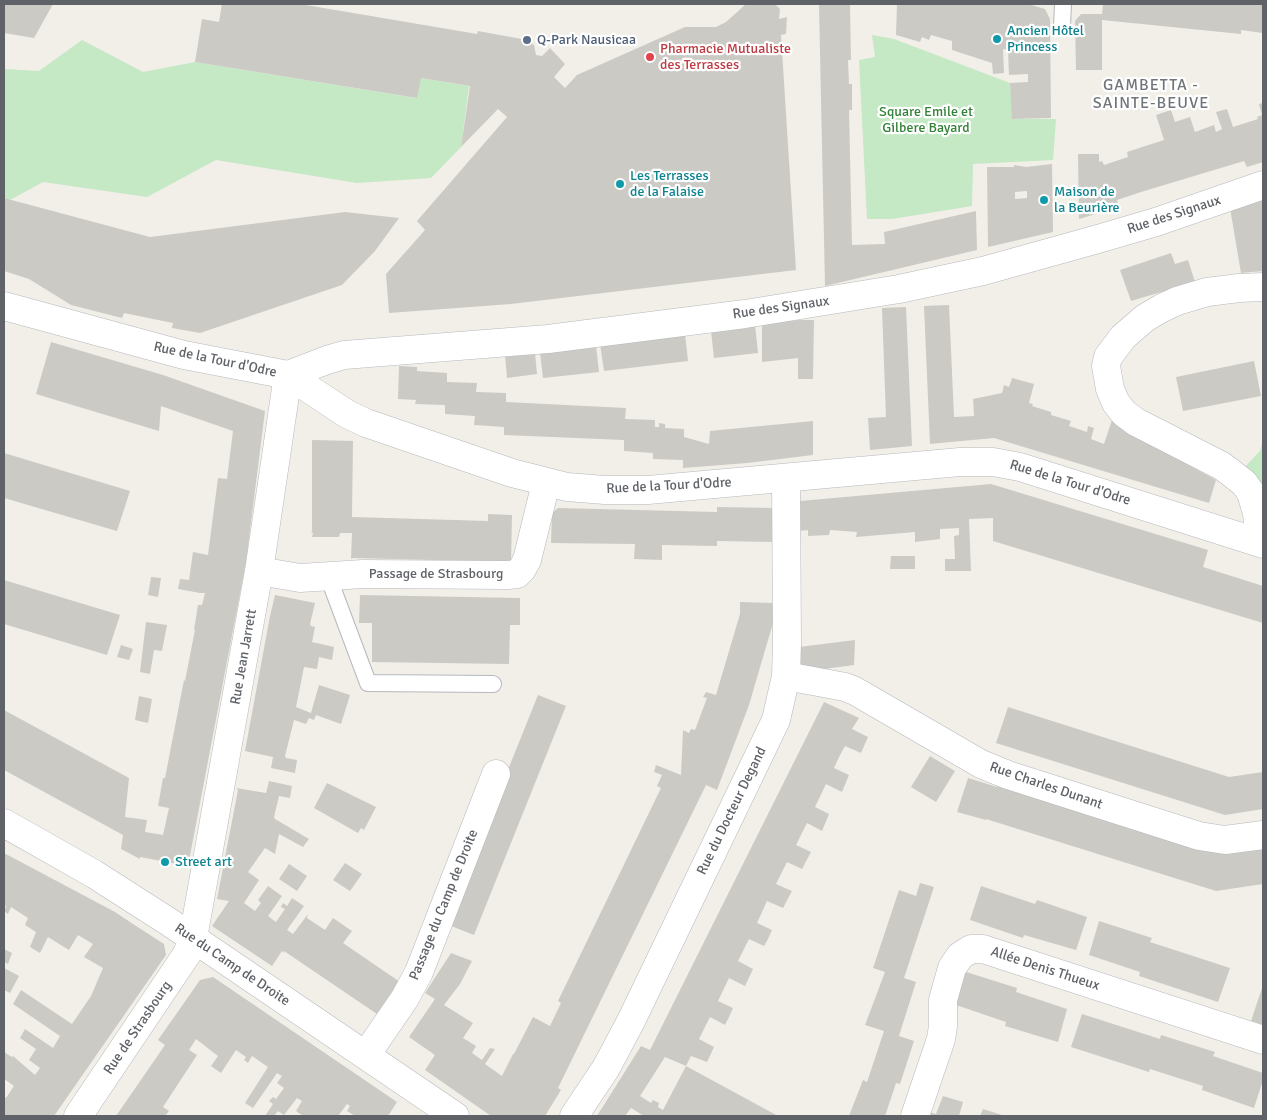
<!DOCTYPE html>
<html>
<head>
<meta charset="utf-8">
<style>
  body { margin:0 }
  #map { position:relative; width:1267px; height:1120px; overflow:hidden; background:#f1efe8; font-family:Signika,sans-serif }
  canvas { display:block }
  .frame { position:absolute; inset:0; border:5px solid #5f6368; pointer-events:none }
</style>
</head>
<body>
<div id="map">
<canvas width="1267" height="1120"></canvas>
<div class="frame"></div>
</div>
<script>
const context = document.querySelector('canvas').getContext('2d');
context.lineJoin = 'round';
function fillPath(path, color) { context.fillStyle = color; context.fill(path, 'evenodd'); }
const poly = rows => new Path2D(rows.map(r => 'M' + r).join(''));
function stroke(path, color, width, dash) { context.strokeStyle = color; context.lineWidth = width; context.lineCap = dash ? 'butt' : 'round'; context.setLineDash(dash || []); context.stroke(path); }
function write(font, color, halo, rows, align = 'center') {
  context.font = font + ' Signika,sans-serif'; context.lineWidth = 4.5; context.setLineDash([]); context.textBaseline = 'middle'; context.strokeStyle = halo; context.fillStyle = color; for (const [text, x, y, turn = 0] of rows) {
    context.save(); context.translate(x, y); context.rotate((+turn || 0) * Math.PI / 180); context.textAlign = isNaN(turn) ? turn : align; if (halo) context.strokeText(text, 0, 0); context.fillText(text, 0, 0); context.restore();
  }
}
const green = poly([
  [872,35,894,39,1010,83,1013,119,1056,119,1053,160,973,164,972,206,892,219,867,219,859,60,875,57],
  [82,40,143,72,195,62,416,98,421,78,469,86,461,147,431,178,357,183,216,160,147,197,43,182,10,200,4,198,4,69,39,71],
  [1263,441,1263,493,1244,468,1260,451]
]);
const building = poly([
  [4,4,53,4,34,38,4,33],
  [222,4,300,4,477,34,478,31,527,40,534,45,536,55,542,56,550,48,565,64,554,77,565,88,577,75,685,27,716,27,726,22,746,4,775,4,780,9,779,19,787,17,786,34,781,35,796,270,511,304,389,313,386,274,425,230,417,221,507,117,498,109,461,147,470,86,421,78,417,98,195,62,202,19,219,22],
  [897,4,1028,4,1045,9,1050,19,1051,118,1012,119,1010,83,1028,82,1028,74,1009,75,1008,50,1003,49,1004,73,993,74,992,63,952,50,952,41,931,35,929,40,922,37,920,42,896,35],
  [1103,4,1263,4,1263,33,1241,30,1241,34,1102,20,1102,70,1076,70,1075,21,1081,14,1102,14],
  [819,5,850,5,851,60,848,60,849,84,852,84,852,110,849,110,852,245,885,244,884,232,976,211,977,250,825,286],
  [1263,103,1263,162,1247,167,1244,161,1141,192,1117,200,1119,207,1079,219,1078,154,1099,154,1099,162,1102,161,1104,165,1128,157,1127,152,1164,140,1156,115,1171,110,1175,122,1190,117,1195,132,1214,125,1216,132,1222,129,1216,112,1227,109,1233,127,1258,119,1257,117,1262,115,1259,104],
  [1052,164,1053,232,988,247,987,167,1014,167,1014,165,1026,167],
  [1027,191,1027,198,1015,199,1015,192],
  [1263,196,1263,271,1241,273,1230,208],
  [4,198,150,237,345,212,399,218,375,251,342,285,200,333,172,328,173,323,124,313,122,318,71,305,29,279,4,271],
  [1171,253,1175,264,1188,260,1195,282,1131,301,1120,270],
  [949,305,954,417,974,416,973,399,1002,393,1004,385,1009,387,1012,378,1034,384,1029,403,1033,404,1032,406,1051,412,1051,415,1071,421,1069,426,1087,432,1088,426,1094,428,1091,439,1104,444,1112,420,1121,428,1216,480,1209,503,994,438,930,444,924,306],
  [906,307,912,446,870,450,868,418,886,417,882,308],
  [799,320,814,320,813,379,798,379,798,358,762,362,762,324],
  [755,325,758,353,714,358,711,331],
  [685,334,688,361,604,371,600,344],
  [51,342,163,375,265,411,246,562,188,866,140,857,140,859,121,849,123,835,4,770,4,710,129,778,125,817,147,820,145,832,163,835,169,808,158,806,163,778,165,778,184,680,185,681,195,630,194,630,198,605,202,605,205,593,200,593,178,589,180,579,189,580,193,552,208,555,218,478,227,479,233,431,161,406,159,431,36,394],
  [596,345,599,372,543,378,540,352],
  [535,353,537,374,507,378,505,356],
  [1254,361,1261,396,1183,411,1176,377],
  [399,366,417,367,417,371,447,373,447,382,477,383,476,392,506,393,506,402,626,408,625,419,655,420,655,427,659,427,659,423,665,424,665,428,684,429,684,437,709,444,710,431,813,421,813,455,747,463,683,468,683,460,653,459,653,453,624,451,624,440,504,435,504,427,474,425,475,416,445,414,445,405,415,404,416,400,398,399],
  [312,440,353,441,352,517,488,521,488,514,512,515,511,562,353,558,351,559,352,533,340,533,339,537,312,537,313,533,311,532,312,531],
  [4,453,130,491,117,531,4,498],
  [991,484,1208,550,1203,567,1263,586,1263,623,993,541,993,518,969,519,971,571,945,571,945,559,955,559,954,536,959,535,959,528,940,529,940,539,915,542,915,532,856,537,857,532,830,530,829,535,808,536,808,530,799,531,800,501],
  [717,507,775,508,774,542,717,541,717,546,662,545,662,560,634,559,635,544,551,543,552,513,558,508,717,512],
  [891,556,915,556,915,569,890,569],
  [151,577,161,578,158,597,148,595],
  [4,580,120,615,107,655,4,624],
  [275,595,315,603,310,624,311,626,315,627,312,642,334,647,332,660,319,657,317,669,304,667,296,707,311,713,319,685,350,695,341,724,316,715,314,720,309,718,306,724,294,720,285,756,286,758,297,760,295,773,271,768,273,757,245,751,270,616],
  [360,595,520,598,520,625,510,625,509,664,372,662,372,623,359,623],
  [740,602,773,603,773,623,749,705,717,790,706,785,558,1088,561,1090,545,1116,491,1116,425,1070,435,1055,409,1037,435,999,425,993,451,953,472,961,460,984,444,1005,473,1023,463,1038,476,1046,472,1053,482,1060,490,1048,495,1049,485,1064,502,1076,513,1054,514,1054,533,1017,550,1026,561,1003,558,1001,661,788,657,786,662,775,654,772,656,765,681,775,683,730,689,733,691,729,695,730,707,698,703,697,706,692,716,695,740,614],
  [146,622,167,625,162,651,154,650,150,674,140,672],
  [855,640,854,665,802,672,799,647],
  [121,645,133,649,129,660,117,657],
  [538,695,566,706,474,935,446,924],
  [139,696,152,699,148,723,135,720],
  [824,702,859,718,852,729,868,737,861,753,845,746,839,757,834,768,849,775,842,792,826,784,815,807,829,814,822,831,807,823,796,845,811,852,802,869,787,862,776,884,792,891,783,908,767,901,757,923,772,930,768,939,764,946,749,939,738,961,753,969,745,986,729,978,718,1001,733,1008,729,1017,725,1025,710,1017,699,1039,714,1047,707,1062,691,1056,686,1066,778,1116,644,1116,631,1108,625,1116,597,1116,641,1046,650,1050],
  [665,1057,686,1066,663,1110,658,1107,659,1103,653,1100,651,1103,640,1096],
  [1008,707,1229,777,1263,772,1263,809,1225,815,996,743],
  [930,756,955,771,936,802,911,787],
  [968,778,997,787,998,784,1263,848,1263,884,1216,891,986,819,986,820,957,812],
  [269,781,292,786,290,798,279,796,274,817,275,819,309,839,303,847,279,834,275,854,265,848,248,872,259,880,244,903,255,911,261,903,258,900,268,886,282,896,268,916,276,922,285,909,281,907,283,903,287,906,292,898,304,906,287,930,293,934,308,914,307,918,325,930,333,918,352,931,343,943,400,982,377,1014,284,951,284,953,282,951,272,966,212,926,229,901,217,899,238,790,236,788,266,793],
  [327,783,376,807,364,830,361,828,358,833,314,808],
  [4,853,115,912,133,924,164,944,166,955,54,1116,4,1116,4,1096,6,1098,14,1086,4,1079,4,1052,12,1057,13,1056,35,1075,40,1068,29,1060,36,1049,20,1038,25,1029,53,1048,60,1036,13,1004,21,990,72,1024,91,996,103,968,84,957,93,944,78,935,69,950,48,937,40,953,30,947,36,932,25,925,28,918,11,907,8,914,4,911,6,906,4,905],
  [345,863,362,874,350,891,333,880],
  [289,864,307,876,297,891,279,879],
  [920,883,934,887,904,978,916,982,899,1036,914,1041,900,1084,896,1083,885,1116,849,1116,863,1080,867,1082,884,1031,865,1025,885,972,873,968,899,890,916,896],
  [981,886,1035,904,1037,900,1087,917,1076,950,1024,935,1023,938,970,920],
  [1099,921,1152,938,1150,942,1230,968,1218,1002,1139,976,1140,972,1089,955],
  [4,949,12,953,8,964,4,962],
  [4,968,19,976,10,993,4,990],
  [963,971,1017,988,1016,992,1067,1009,1058,1042,1005,1026,1006,1022,953,1004],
  [213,977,397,1102,388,1116,355,1116,347,1111,350,1106,347,1104,338,1116,324,1116,322,1115,320,1116,303,1116,296,1111,302,1101,297,1098,284,1115,278,1111,274,1116,265,1116,273,1104,269,1101,273,1097,276,1099,284,1088,277,1083,282,1076,277,1073,253,1108,245,1103,268,1067,252,1056,248,1063,244,1060,246,1057,236,1050,221,1073,211,1066,218,1056,196,1039,189,1050,197,1055,163,1107,169,1111,165,1116,116,1116,165,1045,158,1040,200,980],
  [1263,985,1263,1025,1251,1021],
  [1082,1014,1160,1039,1161,1035,1215,1052,1213,1056,1263,1073,1263,1080,1254,1108,1202,1090,1203,1086,1150,1069,1149,1072,1071,1047],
  [943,1096,963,1102,959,1116,923,1116,925,1111,936,1114],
  [983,1109,1005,1116,980,1116]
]);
const service = poly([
  [1062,26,1063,4],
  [328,576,368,683,493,684]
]);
const minor = poly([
  [4,306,184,355,288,375,347,414,366,423,512,473,567,487,605,490,648,490,960,462,993,462,1020,467,1263,544],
  [288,375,327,360,344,355,548,339,745,314,899,289,983,271,1098,239,1156,222,1263,185],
  [1254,541,1258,525,1257,513,1251,493,1244,483,1222,466,1136,422,1124,413,1116,403,1110,389,1106,366,1108,357,1123,337,1145,318,1162,308,1177,301,1207,292,1239,288,1263,287],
  [259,571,300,578,363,574,508,575,517,574,522,569,527,560,546,483],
  [786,676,845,687,855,691,981,764,1008,775,1199,836,1225,840,1263,835],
  [366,1055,405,998,419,972,496,774],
  [78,1116,187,954,193,938,259,571,288,375],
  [574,1116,606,1068,631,1021,776,720,786,676,787,643,786,478],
  [915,1116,941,1039,943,1026,943,1000,952,968,960,956,971,949,983,949,1263,1040]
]);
const tertiary = poly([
  [4,823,94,874,169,922,455,1116]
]);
const markers = [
  [997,39,5,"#0f9aa8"],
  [527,40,5,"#5c6f8a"],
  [650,57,5,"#e0444e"],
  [620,184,5,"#0f9aa8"],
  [1044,200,5,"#0f9aa8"],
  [165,862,5,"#0f9aa8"]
];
const cultureNames = [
  ["Ancien Hôtel",1007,31],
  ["Princess",1007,47],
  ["Les Terrasses",630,176],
  ["de la Falaise",630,192],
  ["Maison de",1054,192],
  ["la Beurière",1054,208],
  ["Street art",175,862]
];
const serviceNames = [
  ["Q-Park Nausicaa",537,40]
];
const healthNames = [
  ["Pharmacie Mutualiste",660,49],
  ["des Terrasses",660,65]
];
const parkNames = [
  ["Square Emile et",926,112],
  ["Gilbere Bayard",926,128]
];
const streetNames = [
  ["Rue des Signaux",1174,215,-18],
  ["Rue des Signaux",781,308,-8],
  ["Rue de la Tour d'Odre",215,360,12],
  ["Rue de la Tour d'Odre",1070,483,17],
  ["Rue de la Tour d'Odre",669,486,-3],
  ["Passage de Strasbourg",436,574],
  ["Rue Jean Jarrett",244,657,-80],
  ["Rue Charles Dunant",1046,786,19],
  ["Rue du Docteur Degand",732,811,-64],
  ["Passage du Camp de Droite",444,905,-68],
  ["Rue du Camp de Droite",232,965,34],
  ["Allée Denis Thueux",1045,969,18],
  ["Rue de Strasbourg",138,1028,-56]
];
const quarterNames = [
  ["GAMBETTA -",1151,86],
  ["SAINTE-BEUVE",1151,104]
];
fillPath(green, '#c5e8c5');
fillPath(building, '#cccac5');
stroke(service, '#b5b8bc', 18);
stroke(minor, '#b5b8bc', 29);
stroke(tertiary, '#b5b8bc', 29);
stroke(service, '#fff', 16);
stroke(minor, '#fff', 28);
stroke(tertiary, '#fff', 28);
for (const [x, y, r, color] of markers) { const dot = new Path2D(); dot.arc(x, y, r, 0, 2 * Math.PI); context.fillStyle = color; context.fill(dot); stroke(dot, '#fff', 2); }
write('14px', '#0d838f', '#fff', cultureNames, 'left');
write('14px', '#4e5e75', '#fff', serviceNames, 'left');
write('14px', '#be3a42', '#fff', healthNames, 'left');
write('14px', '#348238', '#fff', parkNames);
write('14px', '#5f6368', '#fff', streetNames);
context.letterSpacing = '1px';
write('16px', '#70757a', '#fff', quarterNames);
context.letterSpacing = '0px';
</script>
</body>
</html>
